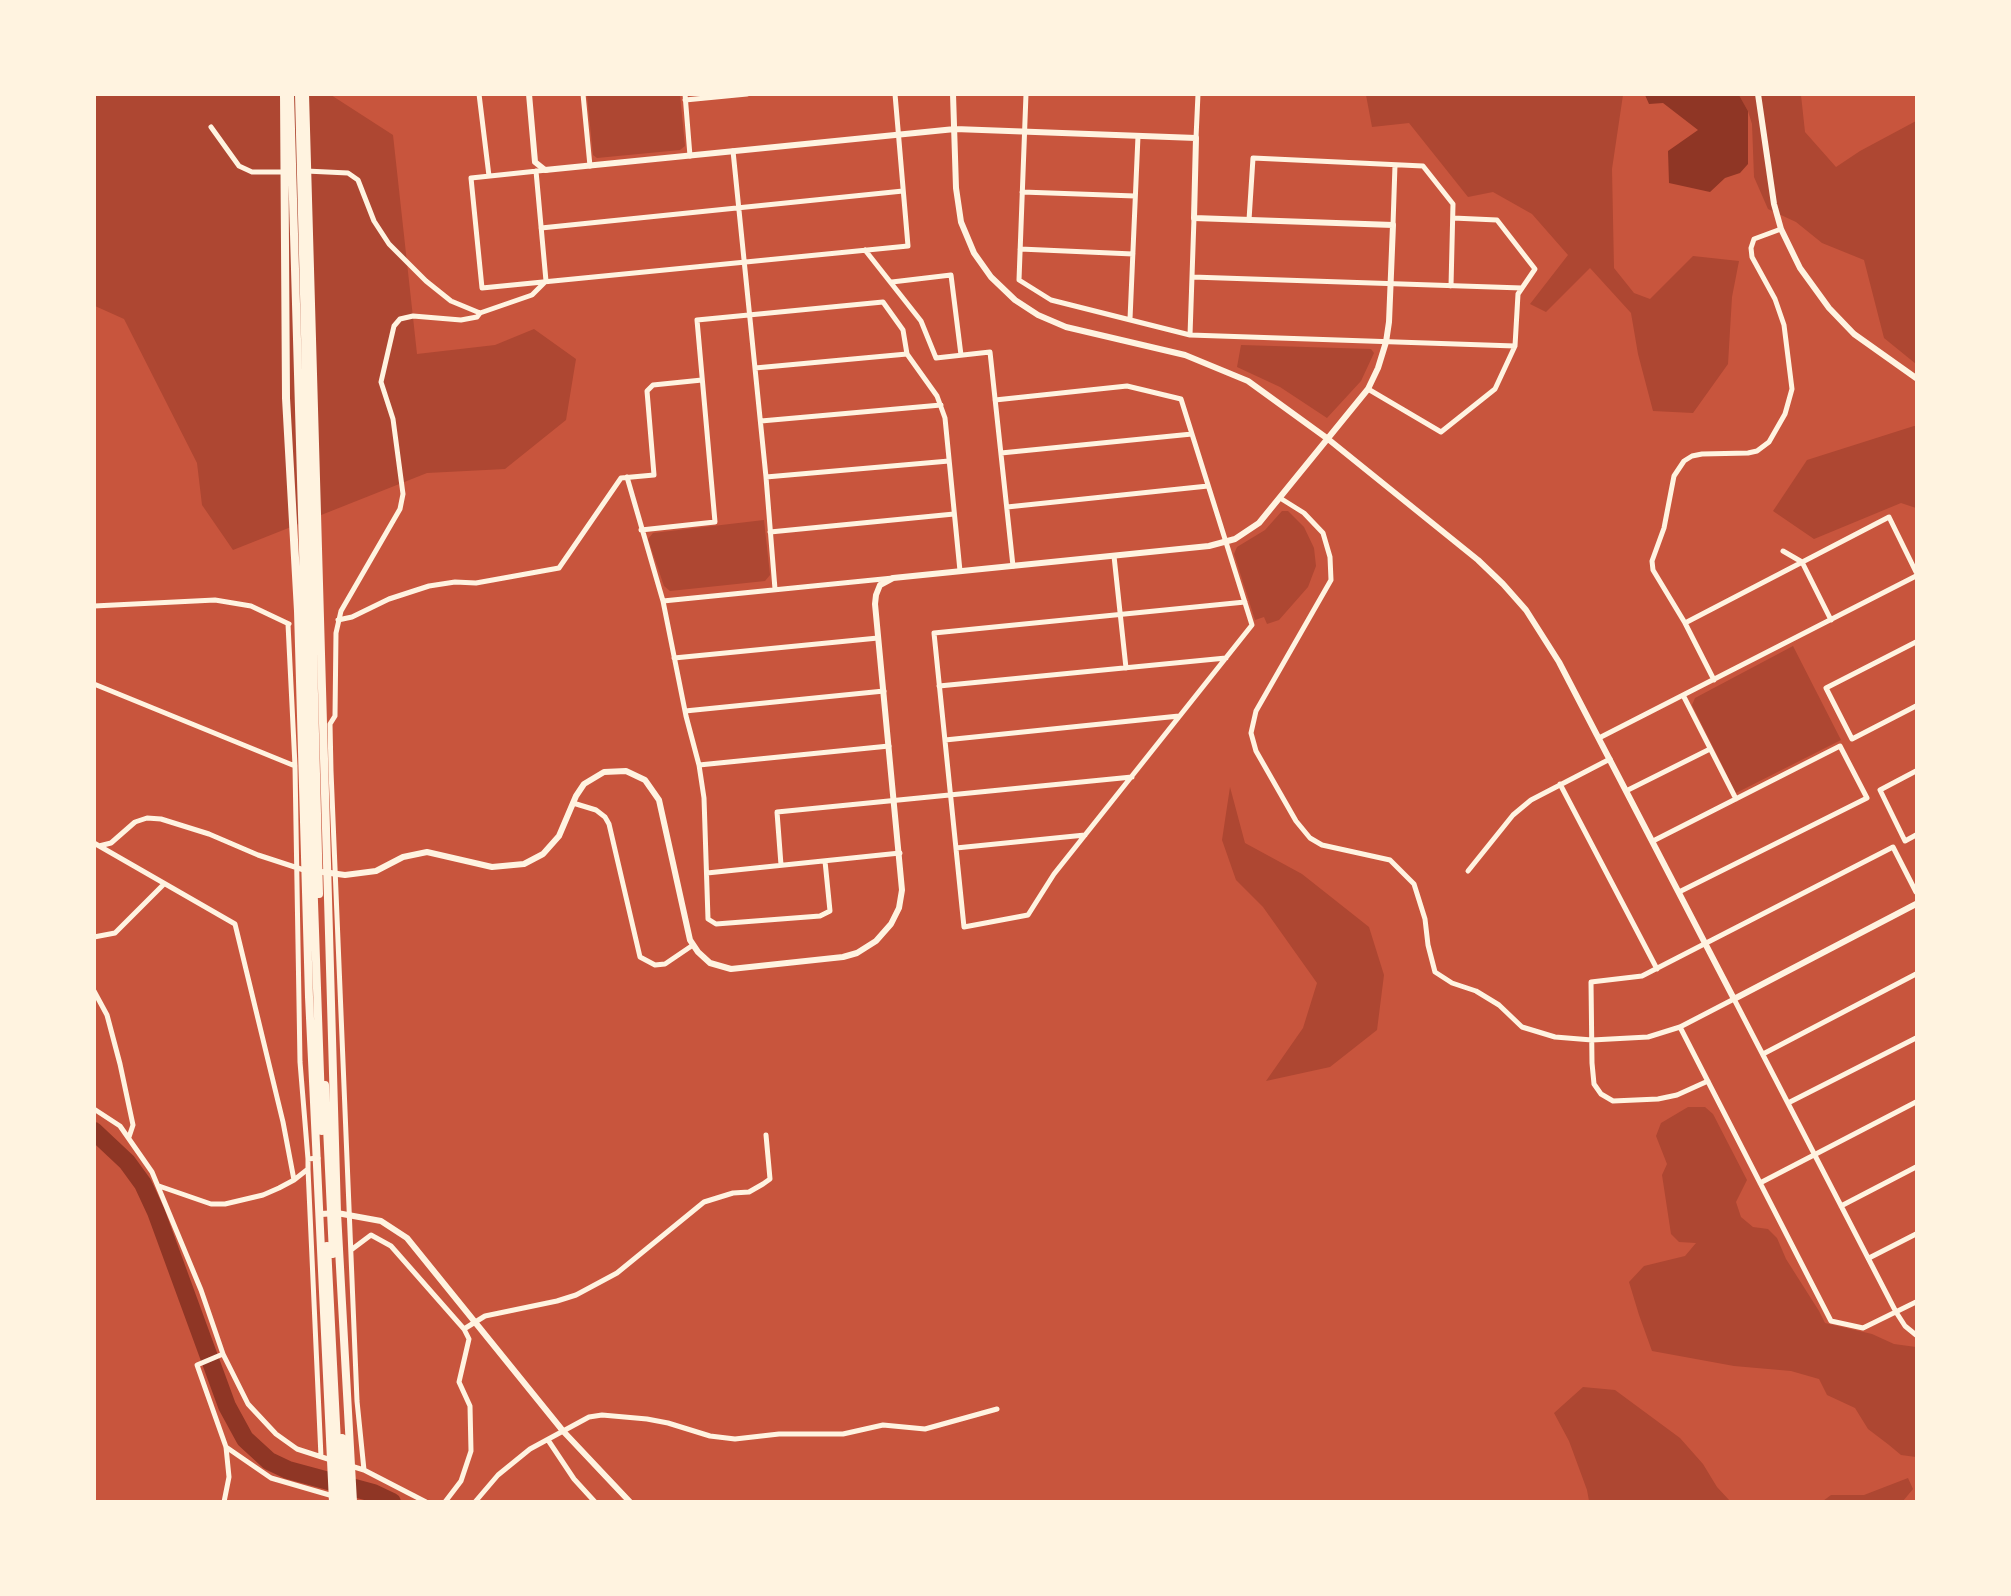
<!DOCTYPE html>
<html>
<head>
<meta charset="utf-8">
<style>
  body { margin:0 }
  #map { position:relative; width:2011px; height:1596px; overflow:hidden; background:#c8553d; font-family:Roboto,sans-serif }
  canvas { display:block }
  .frame { position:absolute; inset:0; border:96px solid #fff3e0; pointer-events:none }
</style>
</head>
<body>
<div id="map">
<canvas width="2011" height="1596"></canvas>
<div class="frame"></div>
</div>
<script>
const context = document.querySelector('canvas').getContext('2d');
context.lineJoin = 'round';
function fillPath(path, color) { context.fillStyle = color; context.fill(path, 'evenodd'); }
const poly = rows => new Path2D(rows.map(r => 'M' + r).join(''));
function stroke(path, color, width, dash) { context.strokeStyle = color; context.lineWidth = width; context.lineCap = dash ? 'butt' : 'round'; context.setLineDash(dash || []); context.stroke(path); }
const green = poly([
  [94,95,331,95,393,135,417,354,495,345,534,329,576,359,566,420,505,469,427,473,233,550,202,505,197,463,124,319,95,306],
  [587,95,680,95,685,146,680,150,597,158,593,155],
  [1366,95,1623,95,1612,169,1614,268,1634,293,1650,299,1693,256,1739,261,1732,297,1728,364,1693,413,1653,411,1638,354,1631,313,1590,268,1546,312,1530,304,1568,255,1532,214,1493,192,1468,197,1409,123,1372,127],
  [1739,95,1801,95,1805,132,1836,167,1860,151,1916,121,1916,364,1884,338,1864,260,1822,243,1796,222,1768,209,1754,177,1752,124,1748,111],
  [1241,345,1371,349,1374,353,1361,381,1327,418,1280,387,1237,367],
  [1914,426,1916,426,1916,508,1901,503,1814,539,1773,511,1807,460],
  [1282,511,1288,511,1304,527,1314,548,1316,566,1308,587,1279,620,1267,624,1264,617,1255,620,1234,554,1237,547,1265,530],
  [764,520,770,575,765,581,670,591,664,586,648,539,653,533],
  [1793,646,1841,740,1736,793,1692,705,1695,698],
  [1230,787,1245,843,1302,874,1369,927,1384,975,1377,1030,1330,1067,1266,1081,1303,1028,1317,983,1263,907,1236,880,1222,840],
  [1688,1107,1705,1107,1713,1114,1747,1180,1736,1202,1741,1217,1753,1227,1768,1229,1777,1238,1786,1259,1819,1311,1825,1323,1872,1334,1894,1344,1916,1347,1916,1457,1901,1455,1889,1445,1868,1429,1855,1408,1827,1395,1819,1379,1791,1371,1734,1366,1652,1351,1639,1315,1629,1282,1644,1266,1685,1256,1696,1243,1679,1242,1671,1234,1662,1175,1667,1164,1656,1136,1661,1123],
  [1583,1387,1615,1390,1680,1438,1703,1464,1717,1487,1730,1501,1589,1501,1587,1490,1569,1441,1554,1413],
  [1908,1478,1913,1489,1903,1501,1823,1501,1831,1495,1864,1495]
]);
const water = poly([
  [1645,95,1739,95,1748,111,1748,164,1740,173,1725,178,1710,192,1669,183,1668,151,1698,130,1663,103,1649,104]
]);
const river = poly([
  [94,1131,127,1162,143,1184,156,1212,227,1406,245,1439,269,1461,288,1470,373,1493,392,1502]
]);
const minor = poly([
  [479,94,489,176],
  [583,94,590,166],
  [685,94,690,156],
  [1026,94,1019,280,1051,300,1190,335,1515,346],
  [685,100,747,94],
  [211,127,239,166,252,172,286,172],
  [1196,138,1198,94],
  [733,151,766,477,775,589],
  [547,170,471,178,482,288,908,246,895,94],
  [306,171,348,173,358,180,374,221,389,244,426,281,451,301,480,313,532,295,546,281,536,171],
  [1022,192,1135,196],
  [1249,220,1253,158,1423,166,1453,204,1451,286],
  [1393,225,1395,165],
  [541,228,903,191],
  [1020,249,1133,254],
  [865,250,921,321,936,358,990,352,1013,566],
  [1192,277,1522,288],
  [892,282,951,275,961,355],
  [1130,319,1138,136],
  [1190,335,1194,218],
  [755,368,907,354],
  [1368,389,1441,432,1495,389,1515,346,1518,294,1535,269,1497,220,1453,218],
  [995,400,1127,386,1181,399,1252,625,1054,874,1028,915,964,927,934,633,1245,602],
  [761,421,941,405],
  [1001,453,1192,434],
  [627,477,663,601,686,716,699,765,704,798,708,919,716,924,820,916,830,911,825,861],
  [766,477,949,461],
  [1280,498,1304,513,1323,533,1330,557,1331,580,1256,711,1251,733,1256,751,1296,821,1310,838,1322,845,1390,860,1414,884,1425,919,1428,945,1435,972,1452,983,1476,991,1499,1005,1522,1027,1555,1037,1592,1040,1648,1037,1680,1027,1734,999,1896,1312,1905,1326,1916,1335],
  [1007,507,1208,486],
  [641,530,715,522,697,320,883,302,903,330,907,354,937,396,945,418,960,571],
  [770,532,954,514],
  [1783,551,1802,562,1831,620],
  [1114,556,1126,668],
  [663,601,893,578],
  [94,606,215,600,251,606,289,624],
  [338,620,352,617,389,599,429,586,455,582,476,583,559,568,621,478,654,475,647,391,653,385,702,380],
  [1685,623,1889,517,1916,572],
  [288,624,295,766,300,1062,308,1159],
  [1916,642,1826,688,1852,739,1916,706],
  [674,658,878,638],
  [1714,680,1685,623,1653,570,1652,561,1664,528,1674,476,1684,461,1692,456,1702,454,1748,453,1757,451,1769,442,1785,414,1792,389,1784,325,1775,299,1752,257,1751,248,1754,239,1781,229],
  [94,684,295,766],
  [939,686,1226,658],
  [1683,695,1736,799],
  [685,711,884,691],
  [1599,738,1916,576],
  [945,740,1179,716],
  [699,765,889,746],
  [1916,771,1880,790,1905,841,1916,835],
  [1560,784,1657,969],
  [1626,791,1710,749],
  [573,803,596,810,605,817,609,824,640,957,655,965,665,964,693,945],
  [1653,841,1840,746,1867,798,1679,892],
  [94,843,235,924,283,1122,294,1180],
  [99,846,111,843,135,822,147,818,161,819,209,834,258,855,307,871],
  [956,848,1085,835],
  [781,865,777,812,1132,777],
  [1468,871,1513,815,1531,800,1610,759],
  [707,873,900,853],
  [94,937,115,933,164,884],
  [94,991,107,1015,120,1064,133,1125,129,1137],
  [1680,1027,1831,1321,1863,1328,1916,1302],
  [1763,1054,1916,974],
  [1708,1081,1677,1095,1658,1099,1613,1101,1601,1094,1594,1084,1592,1063,1591,982,1642,976,1893,847,1916,892],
  [1788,1103,1916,1038],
  [94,1109,120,1126,152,1172,201,1290,223,1354,248,1404,276,1434,297,1449,331,1460],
  [308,1169,321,1457],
  [1760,1183,1916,1102],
  [159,1186,211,1204,225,1204,263,1195,279,1188,294,1180,308,1169,308,1159,318,1158],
  [1841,1206,1916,1167],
  [351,1250,371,1235,391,1246,464,1329,469,1339,459,1382,470,1406,471,1451,461,1481,445,1502],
  [1869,1258,1916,1234],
  [464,1329,485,1316,557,1301,576,1295,617,1273,704,1202,733,1193,749,1192,763,1184,770,1179,766,1135],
  [223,1354,197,1365,226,1447,229,1477,224,1502],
  [548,1440,574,1479,595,1502],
  [226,1447,271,1478,333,1496],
  [351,1466,364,1470,426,1502],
  [364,1470,357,1401,331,771,330,724,335,716,336,633,341,611,400,509,403,494,393,419,381,382,394,326,400,319,413,316,461,320,477,317,480,313],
  [475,1502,498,1475,530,1449,589,1417,602,1415,647,1419,668,1423,710,1436,735,1439,779,1434,843,1434,883,1425,925,1429,997,1409]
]);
const tertiary = poly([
  [953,94,956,188,961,222,974,253,991,277,1015,300,1038,315,1066,327,1185,355,1248,381,1328,439,1478,560,1503,584,1526,610,1559,662,1734,999,1916,904],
  [1758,94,1774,204,1781,229,1800,268,1829,308,1854,334,1916,378],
  [323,872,345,875,376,871,403,857,427,852,492,867,524,864,543,854,559,836,576,796,584,784,604,772,626,771,645,780,659,800,690,940,698,952,710,963,731,969,843,957,857,953,876,941,891,924,899,908,902,890,875,604,876,595,880,585,893,578,1209,546,1235,539,1259,523,1368,389,1378,368,1386,342,1389,322,1393,225,1194,218,1196,138,955,129,545,170,535,162,529,94],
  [321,1214,337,1213,381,1221,407,1238,563,1431,630,1502]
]);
const primary = poly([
  [284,94,286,398,298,611,309,997,333,1502],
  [290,94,309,759,322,1131],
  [299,94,319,894],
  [305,94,337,1213,353,1502],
  [325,1085,333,1254],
  [327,1246,340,1502],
  [342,1438,346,1502]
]);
fillPath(green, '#ae4732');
fillPath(water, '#8f3625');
stroke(river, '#8f3625', 18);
stroke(minor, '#fff3e0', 5);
stroke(tertiary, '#fff3e0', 6);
stroke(primary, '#fff3e0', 8);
</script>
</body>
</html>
